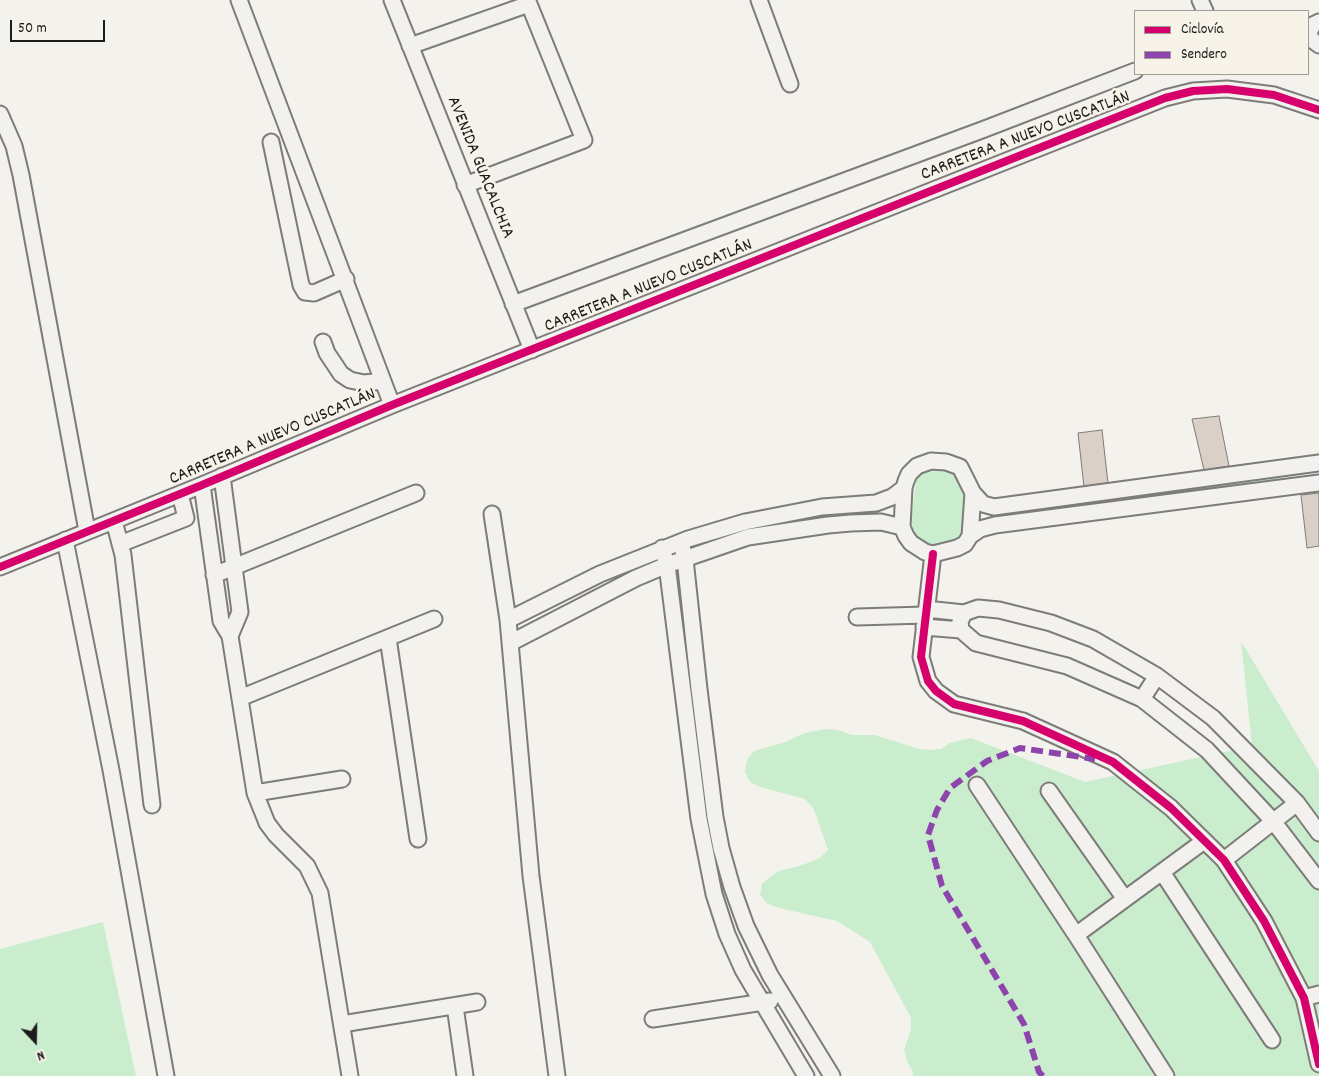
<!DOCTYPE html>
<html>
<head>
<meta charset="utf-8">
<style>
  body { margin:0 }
  #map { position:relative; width:1319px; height:1076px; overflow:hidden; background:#f4f2ec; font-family:Dekko,sans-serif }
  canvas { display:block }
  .legend { position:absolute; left:1134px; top:10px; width:175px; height:65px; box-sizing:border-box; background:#f7f3e8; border:1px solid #9f9d96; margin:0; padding:6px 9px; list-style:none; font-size:15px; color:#1c1c1c }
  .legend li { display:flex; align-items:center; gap:10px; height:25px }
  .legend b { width:25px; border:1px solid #9f9d96 }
  .north { position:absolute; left:10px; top:1016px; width:50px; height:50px; -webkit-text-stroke:4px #f7f3e8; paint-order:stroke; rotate:159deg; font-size:14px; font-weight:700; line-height:20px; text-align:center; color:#1c1c1c }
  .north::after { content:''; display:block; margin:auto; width:18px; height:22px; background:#1c1c1c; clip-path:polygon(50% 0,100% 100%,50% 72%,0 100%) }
  .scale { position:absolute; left:10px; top:20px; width:95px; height:22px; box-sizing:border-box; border:2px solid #1c1c1c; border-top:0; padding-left:6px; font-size:15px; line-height:18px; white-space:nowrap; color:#1c1c1c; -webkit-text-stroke:4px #f7f3e8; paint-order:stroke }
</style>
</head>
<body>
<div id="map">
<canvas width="1319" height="1076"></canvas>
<ul class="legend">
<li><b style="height:6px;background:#d6006c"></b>Ciclovía</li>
<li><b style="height:6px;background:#8e44ad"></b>Sendero</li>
</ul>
<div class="north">N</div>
<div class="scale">50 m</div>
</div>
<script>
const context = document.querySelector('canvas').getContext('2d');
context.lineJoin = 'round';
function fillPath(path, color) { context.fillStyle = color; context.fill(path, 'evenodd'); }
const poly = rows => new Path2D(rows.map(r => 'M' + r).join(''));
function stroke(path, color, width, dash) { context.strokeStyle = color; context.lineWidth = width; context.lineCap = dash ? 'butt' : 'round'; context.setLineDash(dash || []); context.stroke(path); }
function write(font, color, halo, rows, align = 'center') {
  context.font = font + ' Dekko,sans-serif'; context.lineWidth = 5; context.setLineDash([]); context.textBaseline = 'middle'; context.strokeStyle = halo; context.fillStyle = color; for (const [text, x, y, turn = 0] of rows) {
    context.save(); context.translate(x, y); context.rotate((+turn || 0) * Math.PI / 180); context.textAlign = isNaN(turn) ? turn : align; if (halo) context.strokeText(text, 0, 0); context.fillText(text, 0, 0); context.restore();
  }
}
const green = poly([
  [938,468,946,469,959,477,966,493,962,532,955,541,948,545,940,546,923,542,917,537,912,529,911,519,916,481,923,472],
  [1279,474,1280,482,992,519,989,515,991,512],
  [1241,641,1319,771,1319,1076,913,1076,912,1070,907,1061,904,1050,911,1029,911,1018,870,942,837,921,779,908,768,904,760,895,762,884,770,877,779,871,800,866,820,858,828,850,817,818,813,808,805,799,760,787,750,782,745,772,747,760,754,751,785,742,805,733,826,729,838,730,852,735,875,735,919,749,930,750,941,749,950,743,971,738,1085,782,1252,746],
  [103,922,136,1076,0,1076,0,949]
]);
const building = poly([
  [1219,416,1229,466,1204,470,1192,419,1219,416],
  [1102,430,1108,483,1084,487,1078,433,1102,430],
  [1319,493,1319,546,1307,548,1301,495,1319,493]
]);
const minor = poly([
  [239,0,392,405],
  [392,0,532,350],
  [759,0,790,84],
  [1200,0,1205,11],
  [1319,22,1313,25,1309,32,1311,39,1319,45],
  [410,46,529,4,584,140,465,185],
  [0,114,14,146,21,175,87,531],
  [271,142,301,285,305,292,314,293,346,279],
  [513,304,982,130,1135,71],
  [323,342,327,353,341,374,350,380,364,383,383,381],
  [931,461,946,462,960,467,973,493,970,536,965,544,957,548,933,554,925,552,911,543,906,536,902,527,904,488,906,481,909,474,917,466,931,461],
  [222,476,240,612,230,636],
  [202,485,221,621,230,636,255,793,267,823,276,835,307,866,320,893,350,1076],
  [973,493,983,504,994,507,1319,463],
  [492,514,508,620,531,876,557,1076],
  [114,521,123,555,152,805],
  [970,536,980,529,995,525,1319,483],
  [65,540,111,770,166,1076],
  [681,542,685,559,699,689,715,817,721,848,732,887,746,926,770,975,832,1076],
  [120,544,186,518,180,494],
  [662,548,667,565,699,819,714,894,727,934,743,970,806,1076],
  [933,554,921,657,928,681,936,691,954,704,1023,721,1113,762,1171,808,1224,860,1264,921,1304,998,1319,1064],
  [0,567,202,485,392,405,1165,98,1193,91,1227,89,1274,95,1319,110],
  [214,575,416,493],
  [926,609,964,613,978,608,999,610,1051,623,1093,639,1157,676,1213,718,1297,803,1319,833],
  [964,613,960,622,961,630,976,643,1067,666,1142,699,1207,750,1273,821,1319,881],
  [857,617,925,615],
  [508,620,600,574,688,539,745,522,822,507,876,503,892,497,904,488],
  [924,627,961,630],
  [388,638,418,839],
  [510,643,636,578,667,565,748,537,828,525,851,523,881,522,902,527],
  [240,698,434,619],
  [1142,699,1157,676],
  [977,785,1076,935],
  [1049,791,1125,899],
  [255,793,342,779],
  [1224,860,1297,803],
  [1162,872,1272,1040],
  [1304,998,1319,994],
  [455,1006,465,1076],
  [653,1019,770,1001],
  [342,1024,477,1002],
  [1166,1076,1076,935,1204,841]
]);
const quiet = poly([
  [1043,1076,1039,1072,1024,1024,942,886,928,835,937,810,950,788,987,761,1020,748,1095,759]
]);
const cycleway = poly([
  [933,554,921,657,928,681,936,691,954,704,1023,721,1113,762,1171,808,1224,860,1264,921,1304,998,1319,1064],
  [0,567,202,485,392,405,1165,98,1193,91,1227,89,1274,95,1319,110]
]);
const streetNames = [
  ["CARRETERA A NUEVO CUSCATLÁN",1026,137,-21],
  ["AVENIDA GUACALCHIA",479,168,68],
  ["CARRETERA A NUEVO CUSCATLÁN",649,287,-22],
  ["CARRETERA A NUEVO CUSCATLÁN",273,438,-23]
];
fillPath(green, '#caeecd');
fillPath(building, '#dad0c7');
stroke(building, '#7d7c7a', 1);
stroke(minor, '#7d7c7a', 19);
stroke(minor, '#f2f1ed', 15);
stroke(quiet, '#8e44ad', 6, [12, 6]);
stroke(cycleway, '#d6006c', 8);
write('18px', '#1c1c1c', '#f7f3e8', streetNames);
</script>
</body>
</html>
